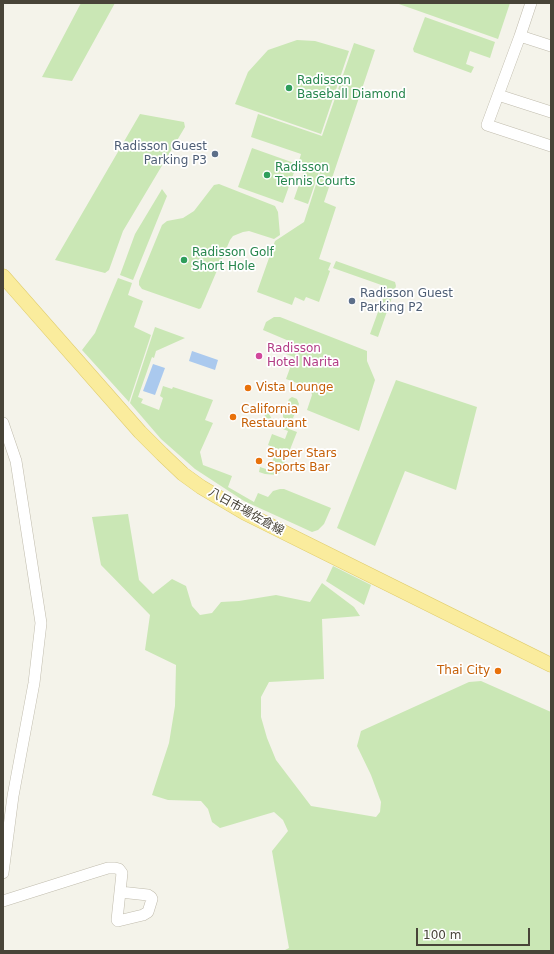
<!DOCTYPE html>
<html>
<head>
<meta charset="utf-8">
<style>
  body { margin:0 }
  #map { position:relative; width:554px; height:954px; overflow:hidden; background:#f4f3ea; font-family:"DejaVu Sans",sans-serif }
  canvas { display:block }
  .frame { position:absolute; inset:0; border:4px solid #484438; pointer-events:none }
  .scale { position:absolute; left:416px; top:928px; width:114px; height:18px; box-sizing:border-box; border:2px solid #484438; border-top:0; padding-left:5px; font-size:12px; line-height:14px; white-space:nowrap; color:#484438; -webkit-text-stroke:3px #fff; paint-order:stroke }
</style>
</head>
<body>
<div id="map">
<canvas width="554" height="954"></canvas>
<div class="frame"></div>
<div class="scale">100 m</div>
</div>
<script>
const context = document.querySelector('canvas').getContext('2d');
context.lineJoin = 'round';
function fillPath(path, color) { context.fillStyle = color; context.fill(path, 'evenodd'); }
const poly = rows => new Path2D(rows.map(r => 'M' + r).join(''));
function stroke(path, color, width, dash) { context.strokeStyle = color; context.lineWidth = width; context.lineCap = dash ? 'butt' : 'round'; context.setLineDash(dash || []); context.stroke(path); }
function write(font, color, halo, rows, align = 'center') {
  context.font = font + ' "DejaVu Sans","Noto Sans JP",sans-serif'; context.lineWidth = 3.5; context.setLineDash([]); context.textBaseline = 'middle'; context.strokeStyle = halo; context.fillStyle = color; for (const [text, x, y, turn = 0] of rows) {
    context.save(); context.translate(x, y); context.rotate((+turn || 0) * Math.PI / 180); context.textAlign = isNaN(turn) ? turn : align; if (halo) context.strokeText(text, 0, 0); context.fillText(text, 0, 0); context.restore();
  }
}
const green = poly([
  [81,3,115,3,72,81,42,77],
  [396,3,510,3,498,39],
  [425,17,495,42,490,58,470,51,466,64,474,67,471,73,414,52,413,49],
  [297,40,315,41,349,51,321,134,235,104,248,72,268,50],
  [354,43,375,50,324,202,336,207,319,259,331,263,328,270,330,271,319,302,306,297,304,301,295,297,292,305,257,292,275,241,304,222,321,169,299,161,301,154,251,137,258,114,322,136],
  [140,114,184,122,185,127,123,231,109,270,105,273,55,260],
  [252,148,297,164,283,203,238,187],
  [306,164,320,169,308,204,294,199],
  [219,184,275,206,278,212,280,235,274,239,249,231,243,232,233,236,230,240,201,308,199,309,142,289,139,285,139,281,162,225,167,221,183,218,194,211,214,185],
  [162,189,167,196,133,280,120,275,135,234],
  [336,261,395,282,396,286,378,337,370,334,387,287,333,268],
  [118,278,132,283,128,295,143,301,134,327,151,335,129,402,82,350,95,333],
  [274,317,280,317,367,351,367,361,375,380,359,431,307,410,312,395,311,391,308,387,286,379,294,357,283,353,289,341,263,330,266,322],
  [155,327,185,338,156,351,154,358,152,357,138,397,143,399,141,403,159,410,163,398,160,396,163,386,172,389,173,387,213,400,205,420,213,423,200,452,203,465,232,476,228,487,254,502,258,493,268,497,273,491,280,489,284,489,331,508,324,524,318,530,312,532,244,501,195,469,161,439,130,403],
  [396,380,477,407,456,490,405,471,375,546,337,528],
  [292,397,297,399,299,404,293,418,291,421,287,421,283,417,283,414,289,399],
  [267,411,271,413,269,414,273,421,289,427,289,429,297,432,281,472,277,475,265,474,259,472,260,467,269,470,277,449,268,445,272,434,285,439,288,431,262,421],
  [128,514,139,580,153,594,172,579,186,586,192,606,200,615,212,613,221,602,239,601,276,595,310,602,322,583,354,607,360,616,322,619,324,679,269,682,261,697,261,717,267,738,276,760,311,806,376,817,380,812,381,802,371,775,357,746,361,731,469,682,481,681,551,712,551,951,283,951,289,948,272,851,288,831,283,820,274,812,220,828,212,822,208,809,201,801,168,800,152,795,169,743,175,706,176,665,145,650,150,615,101,565,92,517],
  [333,566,371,585,364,605,326,581]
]);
const water = poly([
  [192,351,218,360,215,370,189,361],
  [153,364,165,368,155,395,143,391]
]);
const minor = poly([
  [531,3,520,36,551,46],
  [520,36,487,125,551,146],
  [498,95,551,112],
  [3,423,16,461,41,623,34,683,13,796,3,873],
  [3,901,95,872,108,868,115,868,119,869,122,873,117,920,118,921,143,915,148,912,152,899,151,897,148,895,120,892]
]);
const major = poly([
  [3,276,140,432,162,454,183,474,201,487,245,513,551,665]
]);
const markers = [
  [289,88,4,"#2e9e5b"],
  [215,154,4,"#5c6f8a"],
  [267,175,4,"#2e9e5b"],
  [184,260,4,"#2e9e5b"],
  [352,301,4,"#5c6f8a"],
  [259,356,4,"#d1479c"],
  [248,388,4,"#e8710a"],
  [233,417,4,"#e8710a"],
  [259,461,4,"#e8710a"],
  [498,671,4,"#e8710a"]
];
const leisureNames = [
  ["Radisson",297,81],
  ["Baseball Diamond",297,95],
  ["Radisson",275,168],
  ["Tennis Courts",275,182],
  ["Radisson Golf",192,253],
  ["Short Hole",192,267]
];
const serviceNames = [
  ["Radisson Guest",207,147],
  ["Parking P3",207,161],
  ["Radisson Guest",360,294,"left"],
  ["Parking P2",360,308,"left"]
];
const hotelNames = [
  ["Radisson",267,349],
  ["Hotel Narita",267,363]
];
const foodNames = [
  ["Vista Lounge",256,388],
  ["California",241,410],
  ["Restaurant",241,424],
  ["Super Stars",267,454],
  ["Sports Bar",267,468],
  ["Thai City",490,671,"right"]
];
const streetNames = [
  ["八日市場佐倉線",246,512,29]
];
fillPath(green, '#cae7b5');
fillPath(water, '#aac9ee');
stroke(minor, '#c0bcad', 12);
stroke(major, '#e0cd6d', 15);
stroke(minor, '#fff', 11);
stroke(major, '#faec9d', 14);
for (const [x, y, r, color] of markers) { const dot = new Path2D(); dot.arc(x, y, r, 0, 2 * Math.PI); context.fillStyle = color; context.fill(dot); stroke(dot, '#fff', 1.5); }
write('12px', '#27864d', '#fff', leisureNames, 'left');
write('12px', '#4e5e75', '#fff', serviceNames, 'right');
write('12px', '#b23c85', '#fff', hotelNames, 'left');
write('12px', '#c56008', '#fff', foodNames, 'left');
write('12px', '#484438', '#fff', streetNames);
</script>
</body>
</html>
